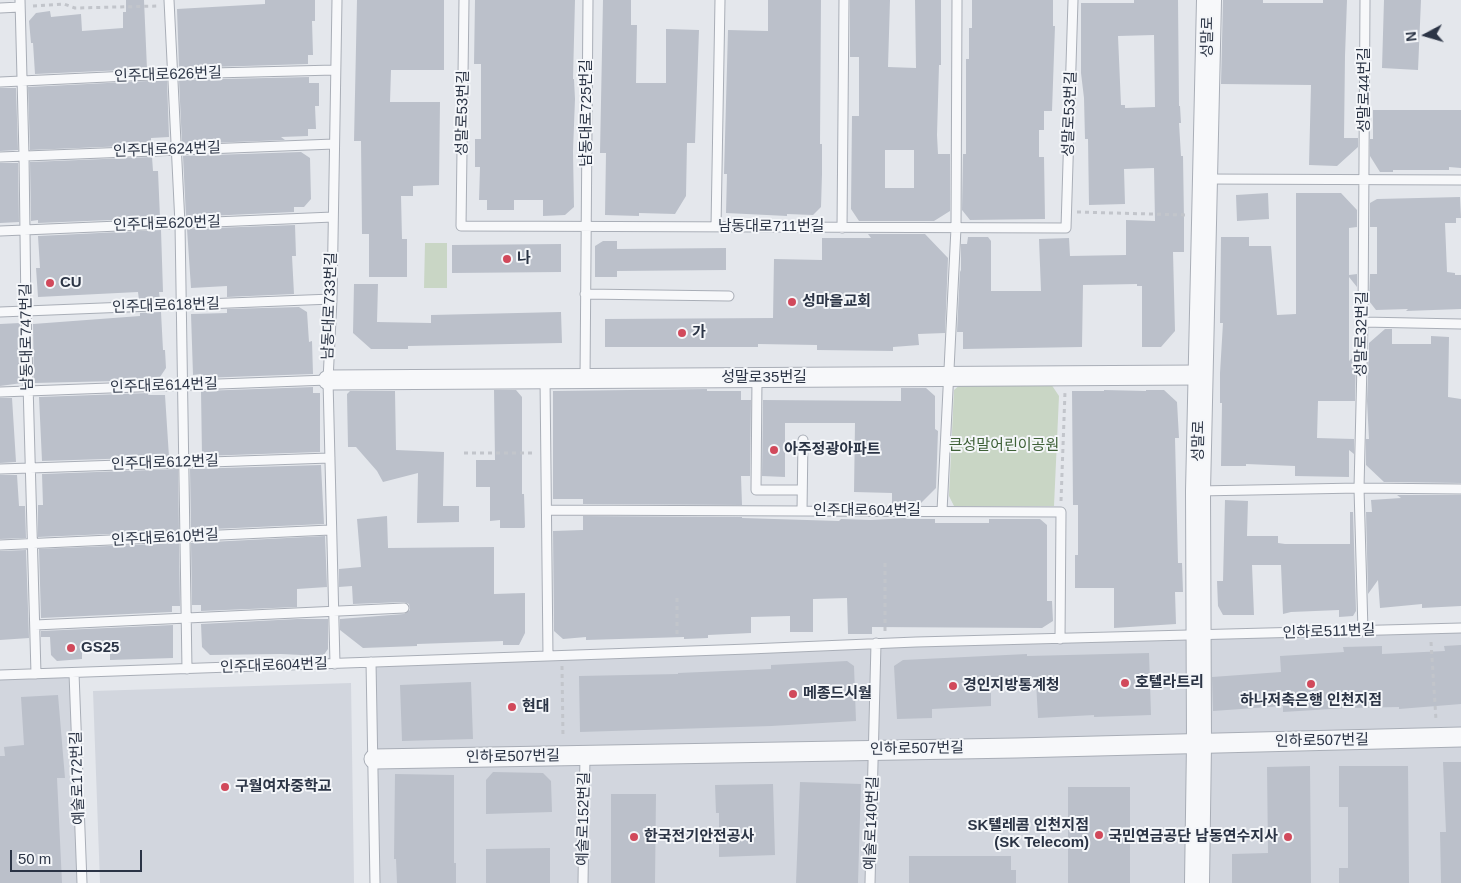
<!DOCTYPE html>
<html>
<head>
<meta charset="utf-8">
<style>
  body { margin:0 }
  #map { position:relative; width:1461px; height:883px; overflow:hidden; background:#e4e7ec; font-family:Helvetica,sans-serif }
  canvas { display:block }
  .north { position:absolute; left:1401px; top:10px; width:50px; height:50px; -webkit-text-stroke:4px #f4f6f9; paint-order:stroke; rotate:264deg; font-size:14px; font-weight:700; line-height:20px; text-align:center; color:#2b3445 }
  .north::after { content:''; display:block; margin:auto; width:18px; height:22px; background:#2b3445; clip-path:polygon(50% 0,100% 100%,50% 72%,0 100%) }
  .scale { position:absolute; left:10px; top:850px; width:132px; height:22px; box-sizing:border-box; border:2px solid #2b3445; border-top:0; padding-left:6px; font-size:15px; line-height:18px; white-space:nowrap; color:#2b3445; -webkit-text-stroke:4px #f4f6f9; paint-order:stroke }
</style>
</head>
<body>
<div id="map">
<canvas width="1461" height="883"></canvas>
<div class="north">N</div>
<div class="scale">50 m</div>
</div>
<script>
const context = document.querySelector('canvas').getContext('2d');
context.lineJoin = 'round';
function fillPath(path, color) { context.fillStyle = color; context.fill(path, 'evenodd'); }
const poly = rows => new Path2D(rows.map(r => 'M' + r).join(''));
function stroke(path, color, width, dash) { context.strokeStyle = color; context.lineWidth = width; context.lineCap = dash ? 'butt' : 'round'; context.setLineDash(dash || []); context.stroke(path); }
function write(font, color, halo, rows, align = 'center') {
  context.font = font + ' Helvetica,"Noto Sans KR",sans-serif'; context.lineWidth = 4; context.setLineDash([]); context.textBaseline = 'middle'; context.strokeStyle = halo; context.fillStyle = color; for (const [text, x, y, turn = 0] of rows) {
    context.save(); context.translate(x, y); context.rotate((+turn || 0) * Math.PI / 180); context.textAlign = isNaN(turn) ? turn : align; if (halo) context.strokeText(text, 0, 0); context.fillText(text, 0, 0); context.restore();
  }
}
const built = poly([
  [1461,628,1461,883,375,883,371,662],
  [74,673,82,883,0,883,0,675],
  [351,683,354,883,100,883,93,691]
]);
const green = poly([
  [425,243,447,243,447,288,424,288],
  [962,383,1051,384,1059,396,1054,506,954,506,949,496,954,390]
]);
const building = poly([
  [126,0,144,0,147,69,35,74,33,43,31,43,29,21,36,13,50,11,51,17,81,14,82,31,123,28,123,12,126,12],
  [265,0,315,0,315,21,312,21,313,55,308,55,308,64,179,68,177,9,265,4],
  [357,0,444,0,444,70,391,70,390,102,440,102,439,185,413,186,413,196,401,196,402,239,407,239,407,277,369,277,369,234,362,234,361,141,354,141],
  [475,0,575,0,573,79,574,79,575,99,573,151,574,207,565,215,543,216,543,200,514,200,514,210,487,210,487,200,479,200,480,167,475,167,475,139,481,139,481,64,474,64],
  [603,0,631,0,631,25,637,25,636,83,666,83,666,29,699,30,695,143,687,143,686,196,675,214,639,213,639,216,605,215,606,153,600,153],
  [768,0,821,0,820,144,822,144,822,174,821,207,813,215,787,214,787,216,726,213,727,174,724,174,728,30,768,31],
  [850,0,890,0,888,67,916,68,915,0,941,0,941,65,939,65,937,135,938,154,950,154,950,211,934,221,859,221,851,209,852,116,859,116,859,57,850,57],
  [885,150,914,150,914,188,885,188],
  [972,0,1053,0,1053,26,1055,26,1052,111,1044,111,1044,130,1039,130,1039,157,1044,157,1045,219,970,220,962,210,963,154,966,154,966,59,969,59,969,28,972,28],
  [1134,0,1178,0,1179,106,1180,106,1181,123,1179,123,1181,156,1183,156,1184,220,1184,252,1173,252,1175,331,1161,347,1142,347,1142,286,1137,286,1137,284,1083,285,1082,347,963,349,963,332,957,332,960,270,961,272,961,244,967,244,968,237,988,237,991,241,991,291,1041,291,1039,239,1069,238,1070,256,1126,255,1126,220,1155,221,1154,168,1124,169,1125,204,1089,205,1088,139,1085,139,1084,98,1081,73,1081,3,1134,3],
  [1154,35,1155,107,1125,108,1125,105,1121,105,1118,36],
  [1223,0,1263,0,1263,3,1323,3,1323,0,1347,0,1345,56,1344,138,1358,138,1358,147,1337,166,1309,165,1311,85,1221,84],
  [1384,0,1421,0,1418,70,1382,68],
  [309,77,309,83,319,83,319,106,315,106,316,129,308,129,308,136,281,137,285,140,182,144,179,80],
  [167,80,169,137,151,138,151,145,30,150,28,87],
  [0,88,16,88,18,150,0,151],
  [1373,110,1461,110,1461,168,1449,167,1449,170,1393,170,1393,172,1380,172,1370,156,1370,139,1373,139],
  [301,152,310,158,311,199,304,207,294,207,294,212,186,217,183,156],
  [152,157,153,171,158,171,160,218,38,223,38,220,31,221,30,162],
  [0,163,18,163,19,222,0,223],
  [1268,193,1269,219,1237,221,1236,195],
  [1296,193,1341,193,1357,210,1357,227,1349,228,1349,275,1357,274,1357,287,1349,277,1349,361,1356,354,1355,401,1318,401,1317,438,1354,439,1354,454,1349,450,1349,477,1295,476,1295,466,1246,464,1246,466,1221,466,1222,403,1220,403,1220,373,1223,323,1220,323,1221,237,1249,237,1249,246,1271,246,1277,315,1296,314],
  [1460,197,1461,218,1456,218,1456,223,1445,223,1447,272,1455,273,1455,275,1461,275,1461,309,1406,311,1408,309,1376,310,1369,301,1370,274,1377,274,1377,227,1370,227,1370,203,1377,199],
  [295,225,296,256,292,256,294,294,227,297,227,286,191,288,187,229],
  [161,230,163,292,159,292,160,299,139,300,138,292,38,297,36,268,40,268,38,236],
  [868,234,925,234,948,258,945,333,918,334,919,345,893,347,893,351,817,350,817,345,758,344,758,347,605,347,605,319,773,318,774,259,822,260,822,238,871,238],
  [603,241,617,241,617,249,726,248,726,270,617,271,617,277,595,277,595,246],
  [561,244,561,272,452,273,452,245],
  [354,284,378,284,377,322,431,323,431,315,561,312,562,343,408,346,408,349,371,349,353,333],
  [299,307,307,312,309,342,312,341,313,374,201,378,201,374,193,375,191,314,227,313,227,309],
  [161,312,163,350,165,350,166,368,158,380,34,383,33,324,140,316,140,313],
  [20,323,22,383,0,386,0,324],
  [1385,329,1392,329,1392,344,1431,344,1431,336,1449,337,1448,397,1461,399,1461,483,1384,482,1366,465,1366,439,1369,439,1367,401,1369,343],
  [313,387,313,393,320,393,320,452,202,456,201,391],
  [901,388,926,388,935,396,935,429,938,431,936,488,919,505,892,505,892,493,854,492,855,423,785,423,785,477,762,476,763,400,901,401],
  [707,389,707,391,741,391,741,400,751,400,750,476,741,476,742,505,583,504,583,499,553,499,553,391],
  [494,390,516,390,522,397,522,494,524,494,525,527,524,528,500,528,500,520,490,521,490,487,476,487,476,460,495,460],
  [1104,390,1146,391,1146,390,1164,390,1177,402,1179,438,1175,438,1178,563,1182,563,1183,592,1175,592,1176,624,1114,628,1114,588,1075,588,1075,555,1078,555,1078,505,1073,505,1072,391,1104,391],
  [350,391,395,391,396,450,444,452,443,506,459,506,459,522,417,523,418,473,383,482,377,471,356,447,348,447,347,394],
  [149,393,148,395,165,395,169,457,42,461,39,397],
  [0,398,12,398,16,462,0,463],
  [321,465,324,524,191,530,190,469],
  [178,469,179,531,38,537,38,505,43,505,42,474],
  [0,475,17,475,19,506,25,506,26,538,0,539],
  [1397,495,1461,495,1461,606,1422,608,1422,604,1380,608,1378,580,1368,594,1366,512,1372,512,1371,500,1401,498],
  [1225,500,1248,501,1247,536,1278,536,1278,543,1285,544,1350,544,1350,512,1353,512,1356,611,1353,616,1339,617,1339,610,1291,612,1283,614,1281,565,1252,565,1254,615,1223,615,1218,606,1217,581,1223,581],
  [387,516,388,548,494,547,494,594,525,593,525,633,519,645,503,645,503,641,417,644,417,646,363,648,340,630,340,619,404,614,410,610,409,604,404,602,353,604,352,586,339,587,339,569,361,567,357,519],
  [583,516,742,517,742,518,839,521,841,519,871,520,907,518,905,519,935,519,935,523,989,523,989,519,1040,519,1047,525,1047,601,1052,601,1053,621,1042,628,872,627,872,634,848,634,847,598,813,599,813,632,790,632,790,616,751,617,751,633,708,635,708,638,684,639,684,637,586,640,586,637,563,639,554,631,553,531,583,530],
  [325,536,327,587,297,589,297,607,201,611,201,605,192,605,191,543],
  [179,543,180,606,172,606,172,612,41,618,39,549],
  [26,550,29,638,0,640,0,551],
  [297,619,328,619,328,649,323,656,281,654,210,655,202,647,201,624],
  [173,625,173,658,110,660,110,651,82,652,82,659,57,661,51,655,50,637,41,637,41,631],
  [1461,645,1461,704,1399,709,1399,707,1346,708,1283,712,1283,706,1213,711,1212,677,1281,672,1280,656,1344,652,1343,647,1382,646,1382,654,1445,651,1444,646],
  [1149,653,1151,715,1094,717,1094,715,1038,718,1036,682,1006,683,1006,688,991,689,991,706,932,709,932,718,897,719,894,666,903,660,1027,654,1027,656],
  [847,661,854,666,856,721,771,726,580,732,579,676,678,674,678,673,771,669,771,665],
  [471,682,473,739,402,741,400,685],
  [58,695,65,778,57,778,62,883,0,883,0,756,5,756,4,747,24,745,21,697],
  [1443,762,1461,762,1461,883,1441,883,1440,832,1446,832],
  [1310,766,1311,883,1232,883,1232,854,1268,853,1267,767],
  [1339,766,1408,766,1409,883,1339,883,1339,868,1348,868,1348,807,1339,807],
  [493,772,543,773,551,781,552,812,486,814,486,780],
  [395,774,454,775,454,863,456,863,456,883,397,883,396,859,394,859],
  [800,782,861,784,858,883,796,883],
  [773,784,775,855,719,857,719,813,716,813,715,785],
  [1068,787,1130,787,1130,883,1068,883],
  [611,794,656,794,655,883,611,883],
  [550,848,550,883,486,883,486,849],
  [909,856,1011,856,1011,870,1016,870,1016,883,909,883]
]);
const path = poly([
  [33,6,64,4,75,8,159,6],
  [1077,212,1186,215],
  [464,453,533,453],
  [1061,501,1065,392],
  [885,563,885,632],
  [677,598,677,638],
  [1431,642,1436,720],
  [562,666,563,738]
]);
const service = poly([
  [20,0,24,156,26,311,36,674],
  [169,0,180,224,187,669],
  [464,0,461,226,1066,228,1073,0],
  [0,8,20,7],
  [0,82,172,74,335,70],
  [0,157,334,144],
  [1205,179,1461,180],
  [716,227,720,0],
  [842,228,844,0],
  [0,231,333,217],
  [585,294,729,296],
  [0,312,332,299],
  [1363,322,1461,324],
  [757,378,756,490,802,490],
  [545,379,548,656],
  [585,379,588,0],
  [0,392,328,380],
  [0,469,330,458],
  [1198,491,1359,488,1461,489],
  [547,510,1061,512,1060,639],
  [802,511,803,440],
  [942,511,956,228,957,0],
  [0,545,330,530],
  [35,625,404,608],
  [1363,631,1359,488,1363,322,1365,0],
  [371,662,375,883],
  [335,664,328,380,332,299,337,0],
  [74,673,82,883],
  [0,675,749,649,916,642,1461,628],
  [583,883,585,755],
  [870,883,876,643]
]);
const minor = poly([
  [328,380,1200,375],
  [374,759,1016,748,1461,737]
]);
const tertiary = poly([
  [1197,883,1199,744,1198,491,1209,0]
]);
const markers = [
  [507,259,5,"#d1495b"],
  [50,283,5,"#d1495b"],
  [792,302,5,"#d1495b"],
  [682,333,5,"#d1495b"],
  [774,450,5,"#d1495b"],
  [71,648,5,"#d1495b"],
  [1125,683,5,"#d1495b"],
  [1311,684,5,"#d1495b"],
  [953,686,5,"#d1495b"],
  [793,694,5,"#d1495b"],
  [512,707,5,"#d1495b"],
  [225,787,5,"#d1495b"],
  [1099,835,5,"#d1495b"],
  [634,837,5,"#d1495b"],
  [1288,837,5,"#d1495b"]
];
const streetNames = [
  ["성말로",1208,37,-89],
  ["인주대로626번길",168,75,-2],
  ["성말로44번길",1365,90,-90],
  ["성말로53번길",463,113,-89],
  ["남동대로725번길",587,113,-90],
  ["성말로53번길",1070,114,-88],
  ["인주대로624번길",167,150,-2],
  ["인주대로620번길",167,224,-2],
  ["남동대로711번길",771,227],
  ["인주대로618번길",166,306,-2],
  ["남동대로733번길",330,306,-88],
  ["성말로32번길",1362,334,-89],
  ["남동대로747번길",27,337,-91],
  ["성말로35번길",764,378],
  ["인주대로614번길",164,386,-2],
  ["성말로",1199,441,-89],
  ["인주대로612번길",165,463,-2],
  ["인주대로604번길",867,511],
  ["인주대로610번길",165,538,-3],
  ["인하로511번길",1329,632,-2],
  ["인주대로604번길",274,666,-2],
  ["인하로507번길",1322,741,-1],
  ["인하로507번길",917,749,-1],
  ["인하로507번길",513,757,-1],
  ["예술로172번길",78,778,-92],
  ["예술로152번길",584,819,-89],
  ["예술로140번길",872,823,-88]
];
const poiNames = [
  ["나",517,259],
  ["CU",60,283],
  ["성마을교회",802,302],
  ["가",692,333],
  ["아주정광아파트",784,450],
  ["GS25",81,648],
  ["호텔라트리",1135,683],
  ["경인지방통계청",963,686],
  ["메종드시월",803,694],
  ["하나저축은행 인천지점",1311,701,"center"],
  ["현대",522,707],
  ["구월여자중학교",235,787],
  ["SK텔레콤 인천지점",1089,826,"right"],
  ["(SK Telecom)",1089,843,"right"],
  ["한국전기안전공사",644,837],
  ["국민연금공단 남동연수지사",1278,837,"right"]
];
const parkNames = [
  ["큰성말어린이공원",1004,446]
];
fillPath(built, '#d2d6de');
fillPath(green, '#c9d6c5');
fillPath(building, '#bbc0ca');
stroke(service, '#a9aeb7', 11);
stroke(minor, '#a9aeb7', 21);
stroke(tertiary, '#a9aeb7', 26);
stroke(path, '#c2c5cb', 3, [4, 4]);
stroke(service, '#f7f8fa', 9);
stroke(minor, '#f7f8fa', 19);
stroke(tertiary, '#f7f8fa', 24);
for (const [x, y, r, color] of markers) { const dot = new Path2D(); dot.arc(x, y, r, 0, 2 * Math.PI); context.fillStyle = color; context.fill(dot); stroke(dot, '#f4f6f9', 2); }
write('15px', '#2b3445', '#f4f6f9', streetNames);
write('bold 15px', '#2b3445', '#f4f6f9', poiNames, 'left');
write('15px', '#3f6138', '#f4f6f9', parkNames);
</script>
</body>
</html>
